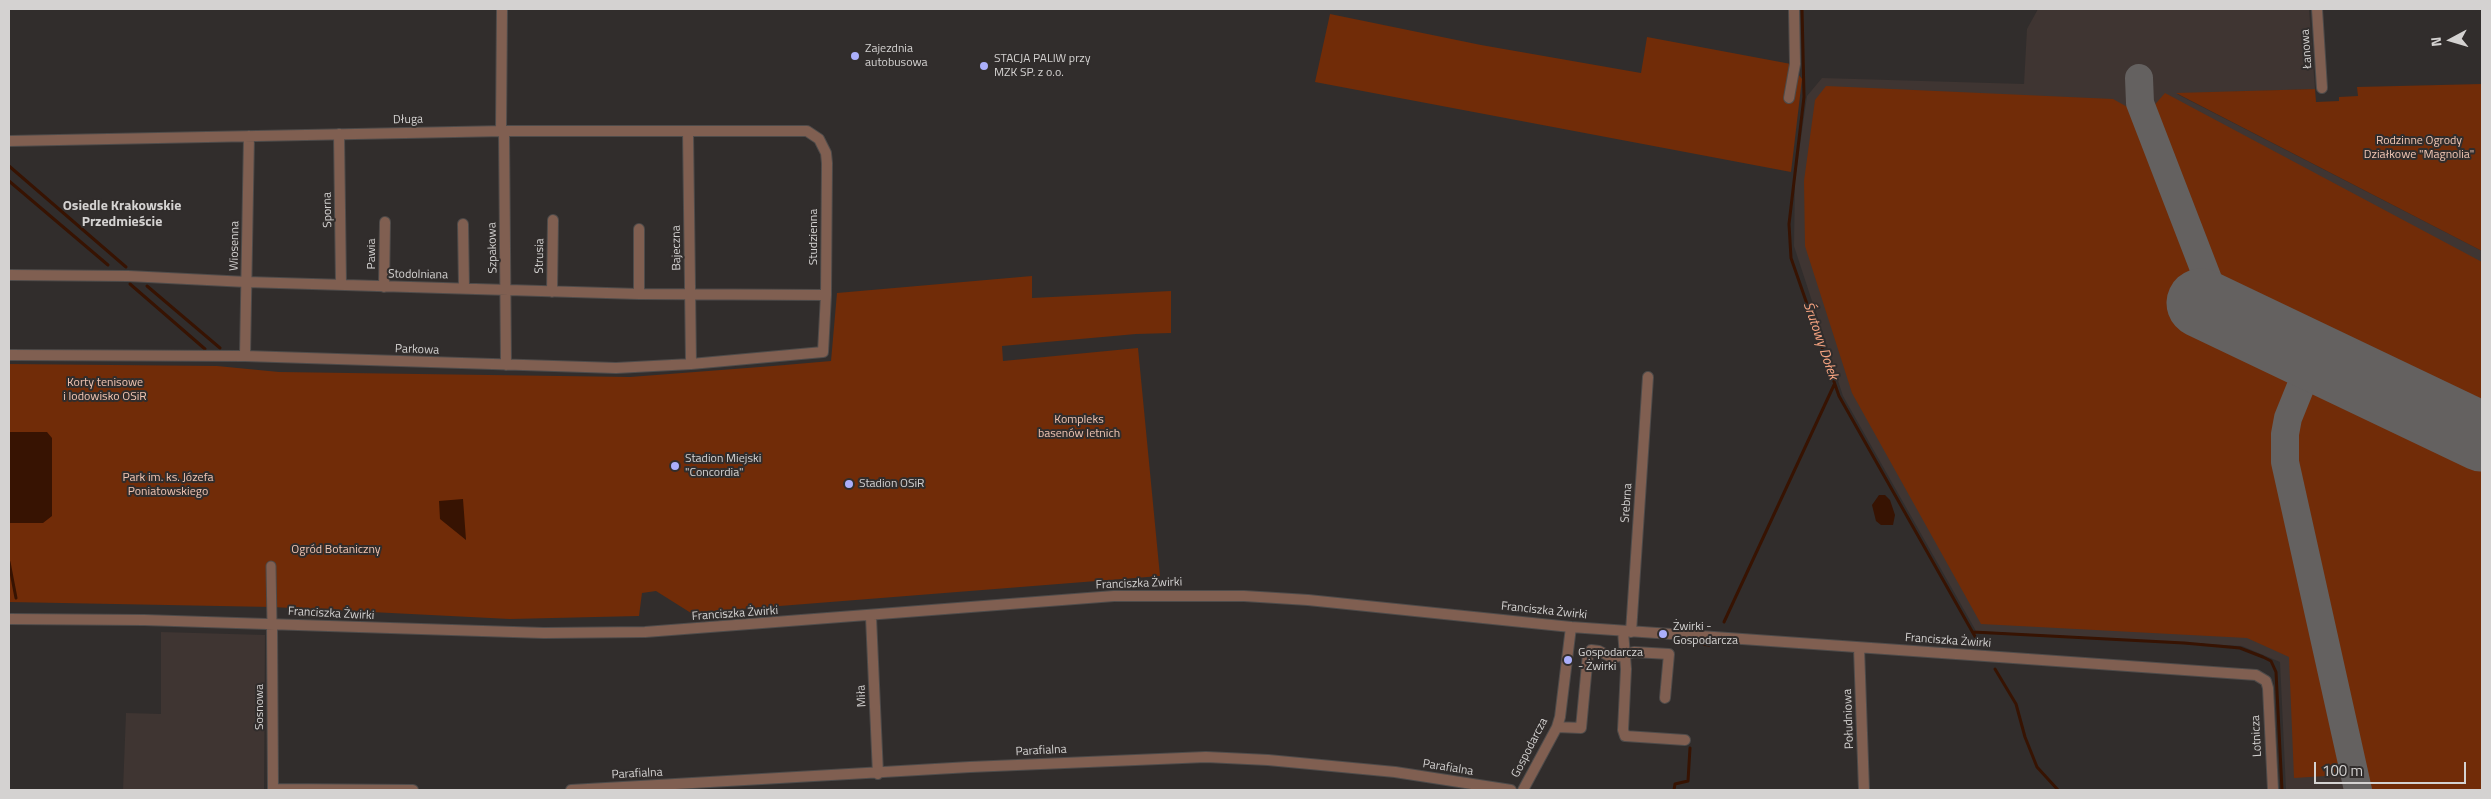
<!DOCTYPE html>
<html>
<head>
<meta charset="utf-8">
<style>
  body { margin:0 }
  #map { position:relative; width:2491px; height:799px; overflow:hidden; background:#312d2c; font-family:"Titillium Web",sans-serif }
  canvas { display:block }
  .frame { position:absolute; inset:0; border:10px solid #d4d2d1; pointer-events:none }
  .north { position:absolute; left:2426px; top:15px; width:50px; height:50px; -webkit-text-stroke:4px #312d2c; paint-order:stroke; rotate:264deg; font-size:14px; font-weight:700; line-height:20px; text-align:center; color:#d4d2d1 }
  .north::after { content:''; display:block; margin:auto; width:18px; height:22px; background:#d4d2d1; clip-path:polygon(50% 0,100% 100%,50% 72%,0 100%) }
  .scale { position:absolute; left:2314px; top:762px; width:152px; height:22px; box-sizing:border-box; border:2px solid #d4d2d1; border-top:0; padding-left:6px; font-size:15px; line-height:18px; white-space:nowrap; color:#d4d2d1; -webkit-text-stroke:4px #312d2c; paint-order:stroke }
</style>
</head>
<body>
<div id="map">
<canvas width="2491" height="799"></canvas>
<div class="frame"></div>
<div class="north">N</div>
<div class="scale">100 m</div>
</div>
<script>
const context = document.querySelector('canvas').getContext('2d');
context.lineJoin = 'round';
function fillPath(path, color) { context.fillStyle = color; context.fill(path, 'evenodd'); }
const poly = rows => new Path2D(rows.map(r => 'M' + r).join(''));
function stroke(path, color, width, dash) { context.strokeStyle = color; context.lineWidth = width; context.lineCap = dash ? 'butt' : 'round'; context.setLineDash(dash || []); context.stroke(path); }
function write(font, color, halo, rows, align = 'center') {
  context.font = font + ' "Titillium Web",sans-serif'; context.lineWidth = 4; context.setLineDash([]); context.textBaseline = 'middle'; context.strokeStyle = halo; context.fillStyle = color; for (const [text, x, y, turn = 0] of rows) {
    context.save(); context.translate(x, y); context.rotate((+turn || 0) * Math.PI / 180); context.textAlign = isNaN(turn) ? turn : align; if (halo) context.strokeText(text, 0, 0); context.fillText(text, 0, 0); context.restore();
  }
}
const built = poly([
  [2038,9,2309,9,2315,89,2177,94,2482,251,2482,790,2286,790,2280,662,2242,646,1976,631,1843,396,1794,246,1795,180,1807,96,1822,78,2024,84,2027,29],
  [161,632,265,635,264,790,123,790,126,713,161,714]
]);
const green = poly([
  [1330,14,1481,45,1641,73,1647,37,1791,64,1802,79,1791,172,1315,82],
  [2482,84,2482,251,2176,93,2315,89,2316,102,2339,101,2339,97,2358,96,2357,87],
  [1826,86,2113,99,2131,109,2197,280,2181,318,2301,363,2278,417,2275,434,2274,463,2349,790,2344,790,2341,775,2294,778,2289,657,2247,638,1981,624,1852,393,1805,246,1804,181,1815,100],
  [2165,93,2482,262,2482,415,2220,288,2151,109],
  [1032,276,1032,298,1171,291,1171,333,1136,334,1002,346,1003,361,1138,348,1160,576,691,613,656,591,642,593,639,616,510,619,272,607,9,602,9,364,217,366,279,372,630,377,773,366,831,361,837,293],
  [2318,376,2328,376,2482,453,2482,790,2363,790,2291,469,2291,436,2294,416,2306,387,2313,378]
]);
const water = poly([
  [9,432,47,432,52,438,52,516,43,523,9,523],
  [1879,495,1885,495,1890,500,1895,515,1893,525,1881,525,1876,521,1872,505],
  [463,499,466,540,440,519,439,501]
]);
const stream = poly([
  [1802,9,1804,97,1789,224,1791,258,1839,396,1977,640],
  [9,166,126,267],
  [9,181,108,265],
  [130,284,205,349],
  [147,286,220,348],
  [9,562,16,598],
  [1724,622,1834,385],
  [1973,632,2184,643,2240,648,2263,657,2271,661,2276,672,2282,790],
  [1701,644,1709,645],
  [1995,669,2016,704,2025,737,2037,767,2058,790],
  [1674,790,1675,784,1688,781,1690,748]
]);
const taxiway = poly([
  [2139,78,2140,103,2221,313],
  [2319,361,2314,362,2309,366,2288,418,2285,434,2285,462,2358,790]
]);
const runway = poly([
  [2201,303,2482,437]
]);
const pedestrian = poly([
  [271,566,272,624]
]);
const minor = poly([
  [2317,9,2322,88],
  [1789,98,1795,64,1794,9],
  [501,131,502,9],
  [504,131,506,365],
  [688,131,691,364],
  [339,134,341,285],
  [9,141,504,131,807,131,819,139,826,153,827,163,826,295,823,352,691,364,616,368,245,356,9,355],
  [463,224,464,288],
  [639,229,639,294],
  [9,275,128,276,247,282,639,294,826,295],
  [384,287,385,222],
  [552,292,553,220],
  [245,356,249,136],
  [871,617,878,774],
  [9,619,144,620,544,633,645,632,1114,596,1244,596,1308,600,1571,627,2256,675,2266,681,2268,688,2273,790],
  [272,624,273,790],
  [1623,631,1626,669,1623,730,1625,736,1685,740],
  [1631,632,1648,377],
  [1859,648,1864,790],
  [1557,727,1581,728,1588,654,1591,650,1599,651,1613,658,1634,652,1669,654,1665,698],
  [273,789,413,790],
  [571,790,970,767,1206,757,1268,760,1395,772,1511,790],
  [1523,790,1557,727,1560,717,1571,627]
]);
const markers = [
  [855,56,5,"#abaffb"],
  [984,66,5,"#abaffb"],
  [675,466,5,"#abaffb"],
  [849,484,5,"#abaffb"],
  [1663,634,5,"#abaffb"],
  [1568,660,5,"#abaffb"]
];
const poiNames = [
  ["Zajezdnia",865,49],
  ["autobusowa",865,63],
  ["STACJA PALIW przy",994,59],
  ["MZK SP. z o.o.",994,73],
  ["Stadion Miejski",685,459],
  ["\"Concordia\"",685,473],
  ["Stadion OSiR",859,484],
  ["Żwirki -",1673,627],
  ["Gospodarcza",1673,641],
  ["Gospodarcza",1578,653],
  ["- Żwirki",1578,667]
];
const streetNames = [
  ["Łanowa",2307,49,-94],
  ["Długa",408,120,-1],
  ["Sporna",328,210,-91],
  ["Studzienna",814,237,-90],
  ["Wiosenna",235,246,-89],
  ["Szpakowa",493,248,-91],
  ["Bajeczna",677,248,-91],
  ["Pawia",372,254,-90],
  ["Strusia",540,256,-89],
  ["Stodolniana",418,275,1],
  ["Parkowa",417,350,2],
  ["Srebrna",1627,503,-86],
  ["Franciszka Żwirki",1139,584,-2],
  ["Franciszka Żwirki",1544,611,6],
  ["Franciszka Żwirki",331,614,3],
  ["Franciszka Żwirki",735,614,-4],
  ["Franciszka Żwirki",1948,641,4],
  ["Miła",862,696,-93],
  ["Sosnowa",260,707,-90],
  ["Południowa",1849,719,-92],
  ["Lotnicza",2257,736,-93],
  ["Gospodarcza",1530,748,-63],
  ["Parafialna",1041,751,-3],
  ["Parafialna",1448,768,9],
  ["Parafialna",637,774,-3]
];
const parkNames = [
  ["Rodzinne Ogrody",2419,141],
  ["Działkowe \"Magnolia\"",2419,155],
  ["Korty tenisowe",105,383],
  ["i lodowisko OSiR",105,397],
  ["Kompleks",1079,420],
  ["basenów letnich",1079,434],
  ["Park im. ks. Józefa",168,478],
  ["Poniatowskiego",168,492],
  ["Ogród Botaniczny",336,550]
];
const neighbourhoodNames = [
  ["Osiedle Krakowskie",122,207],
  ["Przedmieście",122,223]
];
const waterNames = [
  ["Śrutowy Dołek",1820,341,71]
];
fillPath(built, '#3f3532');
fillPath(green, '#712c08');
fillPath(water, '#371302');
stroke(stream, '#371302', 3);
stroke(taxiway, '#646160', 28);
stroke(runway, '#646160', 69);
stroke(pedestrian, '#4e4b4a', 11);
stroke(minor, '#4e4b4a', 12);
stroke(pedestrian, '#805f51', 9);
stroke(minor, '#805f51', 10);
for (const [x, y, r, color] of markers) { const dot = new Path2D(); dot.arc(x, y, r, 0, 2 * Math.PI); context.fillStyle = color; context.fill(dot); stroke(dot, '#312d2c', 2); }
write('12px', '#d4d2d1', '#312d2c', poiNames, 'left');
write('12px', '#d4d2d1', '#312d2c', streetNames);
write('12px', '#f0c5b3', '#312d2c', parkNames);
write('bold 14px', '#d4d2d1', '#312d2c', neighbourhoodNames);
write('italic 14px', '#faa683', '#312d2c', waterNames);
</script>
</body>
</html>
